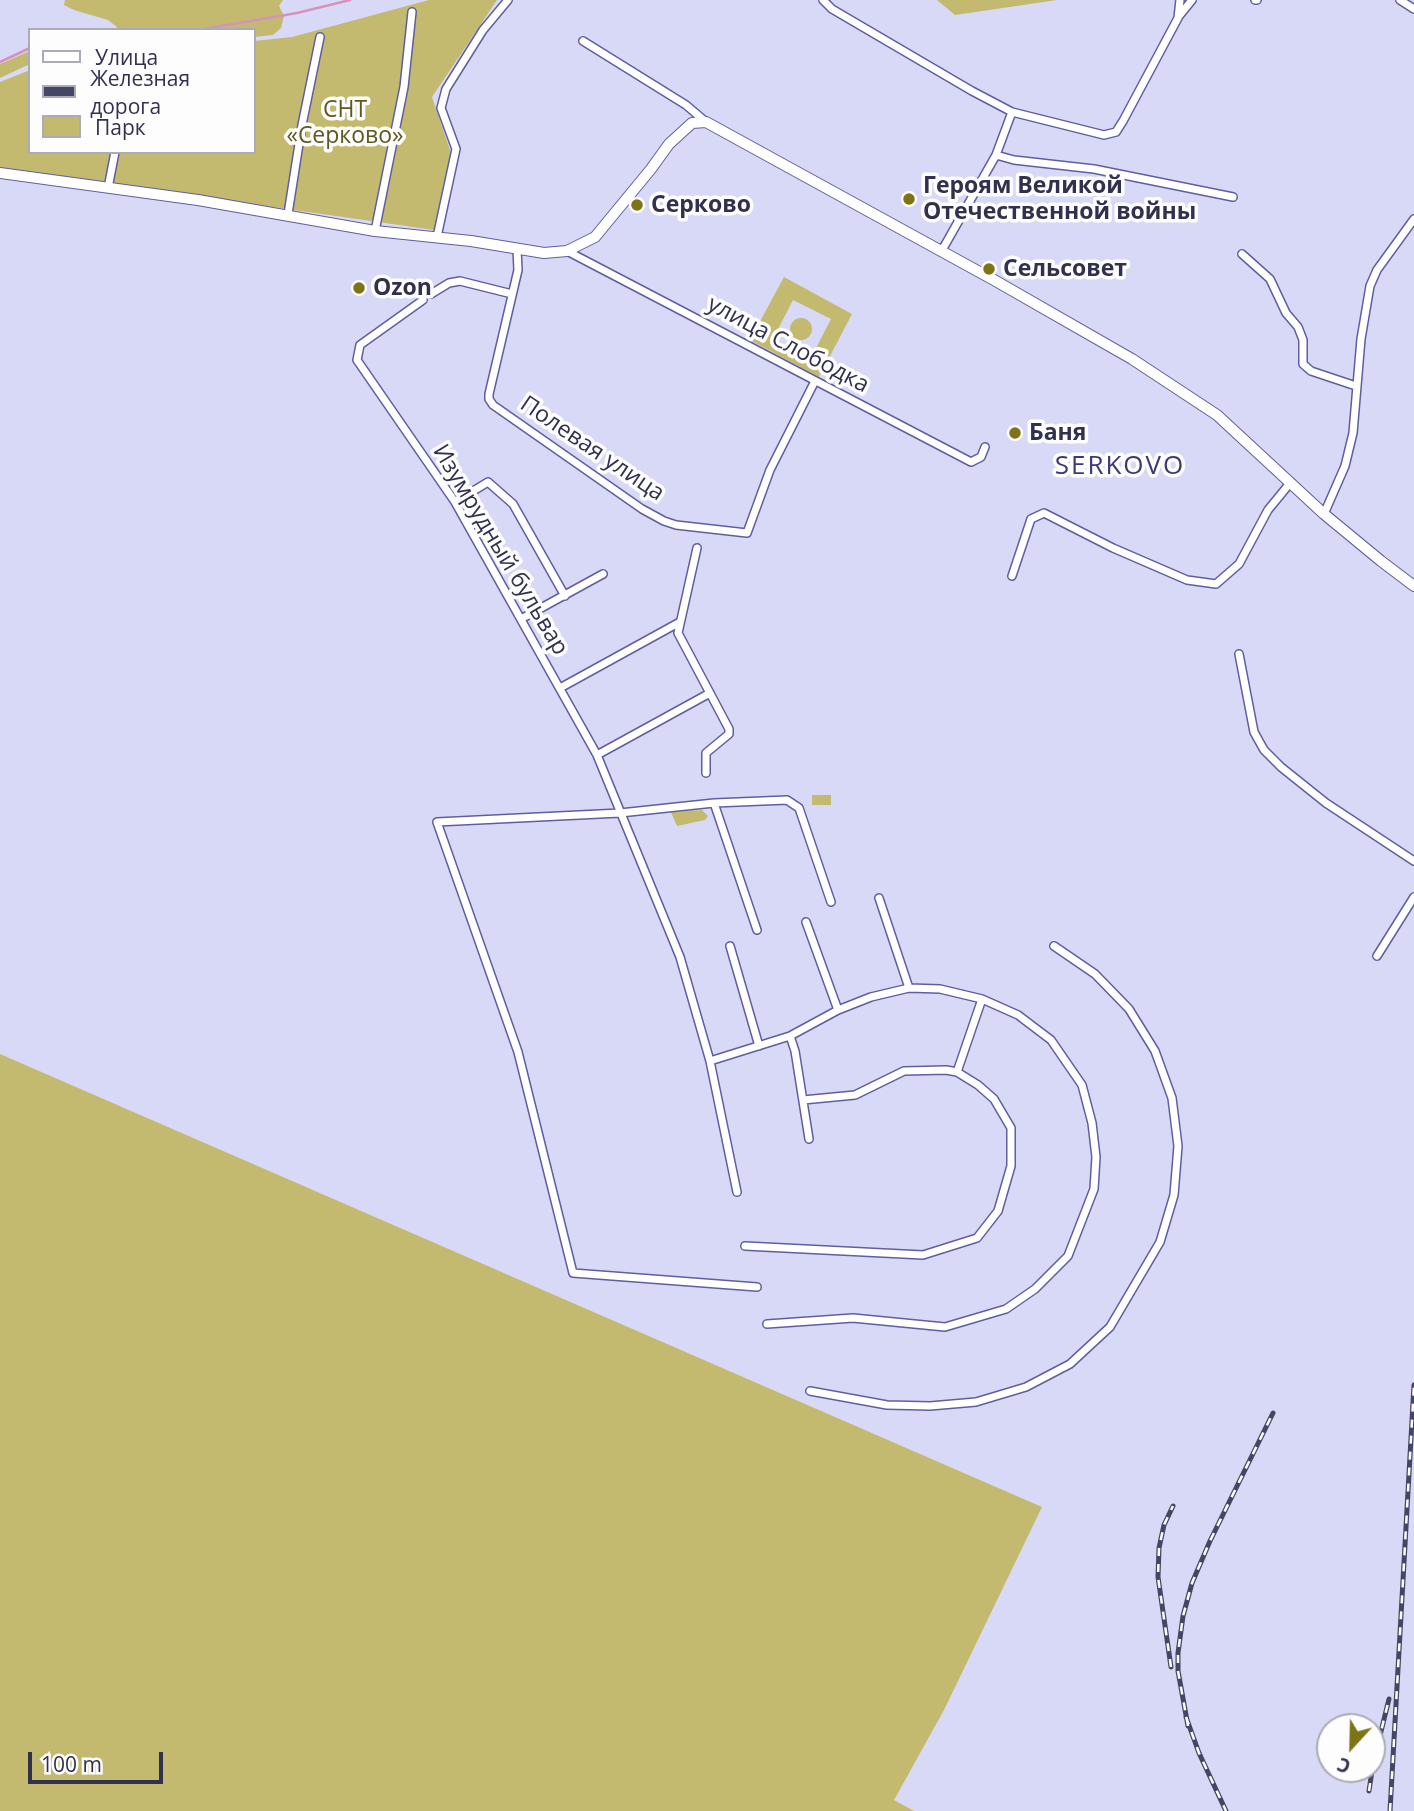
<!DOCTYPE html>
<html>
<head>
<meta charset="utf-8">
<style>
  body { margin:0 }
  #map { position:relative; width:1414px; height:1811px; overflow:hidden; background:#d7d9f7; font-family:"Open Sans",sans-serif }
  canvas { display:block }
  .legend { position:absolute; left:28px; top:28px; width:228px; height:126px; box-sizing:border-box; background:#fdfdfd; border:2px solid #ababb7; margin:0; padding:9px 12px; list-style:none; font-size:21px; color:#31314f }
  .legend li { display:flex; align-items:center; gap:14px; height:35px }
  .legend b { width:35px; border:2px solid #ababb7 }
  .north { position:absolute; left:1316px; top:1713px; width:70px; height:70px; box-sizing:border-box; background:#fdfdfd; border:2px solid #ababb7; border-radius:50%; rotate:202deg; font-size:19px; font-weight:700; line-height:28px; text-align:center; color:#31314f }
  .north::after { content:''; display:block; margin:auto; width:24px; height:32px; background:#7e7416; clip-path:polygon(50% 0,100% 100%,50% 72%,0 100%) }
  .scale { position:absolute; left:28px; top:1752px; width:135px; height:32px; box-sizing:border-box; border:4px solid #31314f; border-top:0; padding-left:9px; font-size:21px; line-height:24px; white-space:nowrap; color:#31314f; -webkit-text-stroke:5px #fdfdfd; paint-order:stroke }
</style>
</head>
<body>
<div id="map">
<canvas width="1414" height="1811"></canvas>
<ul class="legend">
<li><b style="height:9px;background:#fff"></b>Улица</li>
<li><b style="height:9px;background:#454664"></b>Железная дорога</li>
<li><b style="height:19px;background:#c3ba70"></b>Парк</li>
</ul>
<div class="north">С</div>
<div class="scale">100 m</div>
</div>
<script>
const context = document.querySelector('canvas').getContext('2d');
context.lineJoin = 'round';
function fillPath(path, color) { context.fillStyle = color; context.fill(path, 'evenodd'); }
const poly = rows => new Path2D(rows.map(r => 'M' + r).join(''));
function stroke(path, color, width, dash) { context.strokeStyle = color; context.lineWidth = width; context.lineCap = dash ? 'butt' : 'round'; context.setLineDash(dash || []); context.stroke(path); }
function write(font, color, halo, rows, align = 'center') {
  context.font = font + ' "Open Sans",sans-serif'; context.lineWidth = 7; context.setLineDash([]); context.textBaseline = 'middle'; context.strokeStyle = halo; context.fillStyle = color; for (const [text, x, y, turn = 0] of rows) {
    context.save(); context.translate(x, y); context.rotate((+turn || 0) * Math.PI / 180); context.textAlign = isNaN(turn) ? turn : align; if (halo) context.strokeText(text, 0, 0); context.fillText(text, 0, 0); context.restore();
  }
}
const green = poly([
  [65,0,283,0,279,6,284,16,281,28,273,35,254,37,254,30,116,30,117,27,108,20,74,10,64,5],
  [429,0,497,0,432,97,451,153,434,230,0,168,0,82,30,70,30,152,254,152,254,41,292,37],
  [937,0,1057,0,955,15],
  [30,51,30,64,0,78,0,64],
  [784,277,852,314,819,377,750,340],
  [793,300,831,319,811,358,773,339],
  '790 329a11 11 0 1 1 22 0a11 11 0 1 1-22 0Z',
  [812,795,831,795,831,805,812,805],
  [702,810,708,816,705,820,677,826,671,812],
  [0,1054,1042,1507,944,1710,894,1800,914,1811,0,1811]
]);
const stream = poly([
  [198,30,297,13,350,0],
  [0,62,30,48]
]);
const street = poly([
  [823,0,832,9,972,91,1012,112,1104,135,1116,132,1123,121,1178,18,1180,0],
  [1255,0,1257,0],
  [1400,0,1414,9],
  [1179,16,1192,0],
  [583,41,686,105,706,122],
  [996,155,1014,160,1094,169,1233,197],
  [108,188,115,152],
  [288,214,302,125,320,37],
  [375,231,404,87,412,12],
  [437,237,456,149,441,108,446,89,483,30,508,0],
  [517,249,518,270,489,394,489,399,493,405,642,509,664,521,676,525,747,533,770,470,815,381],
  [567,251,971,462,981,457,985,447],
  [941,252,996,155,1012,112],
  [1242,254,1270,279,1286,313,1298,327,1303,340,1303,364,1311,371,1356,386],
  [431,294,449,283,460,281,512,294],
  [423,300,360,345,357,360,455,502,597,755,680,957,710,1061,737,1192],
  [455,502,488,482,513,504,565,596],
  [1324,514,1345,466,1353,433,1361,339,1370,286,1377,270,1414,219],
  [697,548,678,633,729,729,729,734,706,753,706,773],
  [1012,576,1031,519,1044,513,1113,548,1187,580,1216,584,1239,564,1268,510,1291,482],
  [521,619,603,574],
  [1239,654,1254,732,1264,750,1281,767,1326,803,1414,861],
  [560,688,680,622],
  [597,755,710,693],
  [714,803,757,930],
  [879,898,909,988],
  [806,922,838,1010],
  [730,946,759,1046],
  [1377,956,1414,897],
  [790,1036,795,1051,809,1139],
  [710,1061,790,1036,838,1010,871,997,909,988,940,989,982,999,1018,1015,1051,1040,1082,1085,1092,1123,1096,1157,1094,1189,1068,1256,1035,1289,1006,1309,945,1327,853,1318,767,1324],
  [957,1072,982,999],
  [745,1246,923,1255,977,1238,998,1211,1011,1166,1011,1128,994,1099,978,1085,957,1072,946,1070,904,1071,855,1095,803,1100],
  [757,1287,573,1273,518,1052,437,822,620,813,714,803,787,800,799,808,831,902],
  [810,1391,887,1405,930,1406,976,1402,1026,1387,1070,1364,1110,1327,1160,1242,1174,1195,1178,1146,1172,1098,1155,1051,1129,1009,1095,974,1054,946]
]);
const secondary = poly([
  [0,173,198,200,375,231,471,241,544,253,567,251,595,237,651,169,669,144,692,123,706,122,994,280,1132,359,1217,415,1324,514,1381,561,1414,586]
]);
const rail = poly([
  [1171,1667,1158,1577,1159,1548,1164,1525,1173,1506],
  [1186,1717,1199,1753,1226,1811],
  [1188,1726,1178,1671,1178,1653,1183,1616,1192,1583,1210,1541,1273,1413],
  [1369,1791,1373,1764,1389,1699],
  [1390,1811,1414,1385]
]);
const markers = [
  [909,199,7,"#7e7416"],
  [637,205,7,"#7e7416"],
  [989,269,7,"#7e7416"],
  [359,288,7,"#7e7416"],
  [1015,433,7,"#7e7416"]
];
const parkNames = [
  ["СНТ",345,110],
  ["«Серково»",345,136]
];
const poiNames = [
  ["Героям Великой",923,186],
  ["Отечественной войны",923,212],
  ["Серково",651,205],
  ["Сельсовет",1003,269],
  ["Ozon",373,288],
  ["Баня",1029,433]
];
const streetNames = [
  ["улица Слободка",788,345,28],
  ["Полевая улица",592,449,34],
  ["Изумрудный бульвар",500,550,59]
];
const quarterNames = [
  ["SERKOVO",1120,467]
];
fillPath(green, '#c3ba70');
stroke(stream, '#d792bc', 2.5);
stroke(street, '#5f5ea0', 10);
stroke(secondary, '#5f5ea0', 12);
stroke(street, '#fff', 7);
stroke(secondary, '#fff', 10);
stroke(rail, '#454664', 5);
stroke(rail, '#fdfdfd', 2.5, [8]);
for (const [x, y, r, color] of markers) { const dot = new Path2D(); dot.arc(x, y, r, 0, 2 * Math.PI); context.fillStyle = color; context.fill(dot); stroke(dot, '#fdfdfd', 2.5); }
write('23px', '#5f581f', '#fdfdfd', parkNames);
write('bold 23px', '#31314f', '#fdfdfd', poiNames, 'left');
write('23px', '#31314f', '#fdfdfd', streetNames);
context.letterSpacing = '2px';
write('26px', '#3c3977', '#fdfdfd', quarterNames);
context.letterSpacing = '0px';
</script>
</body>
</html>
